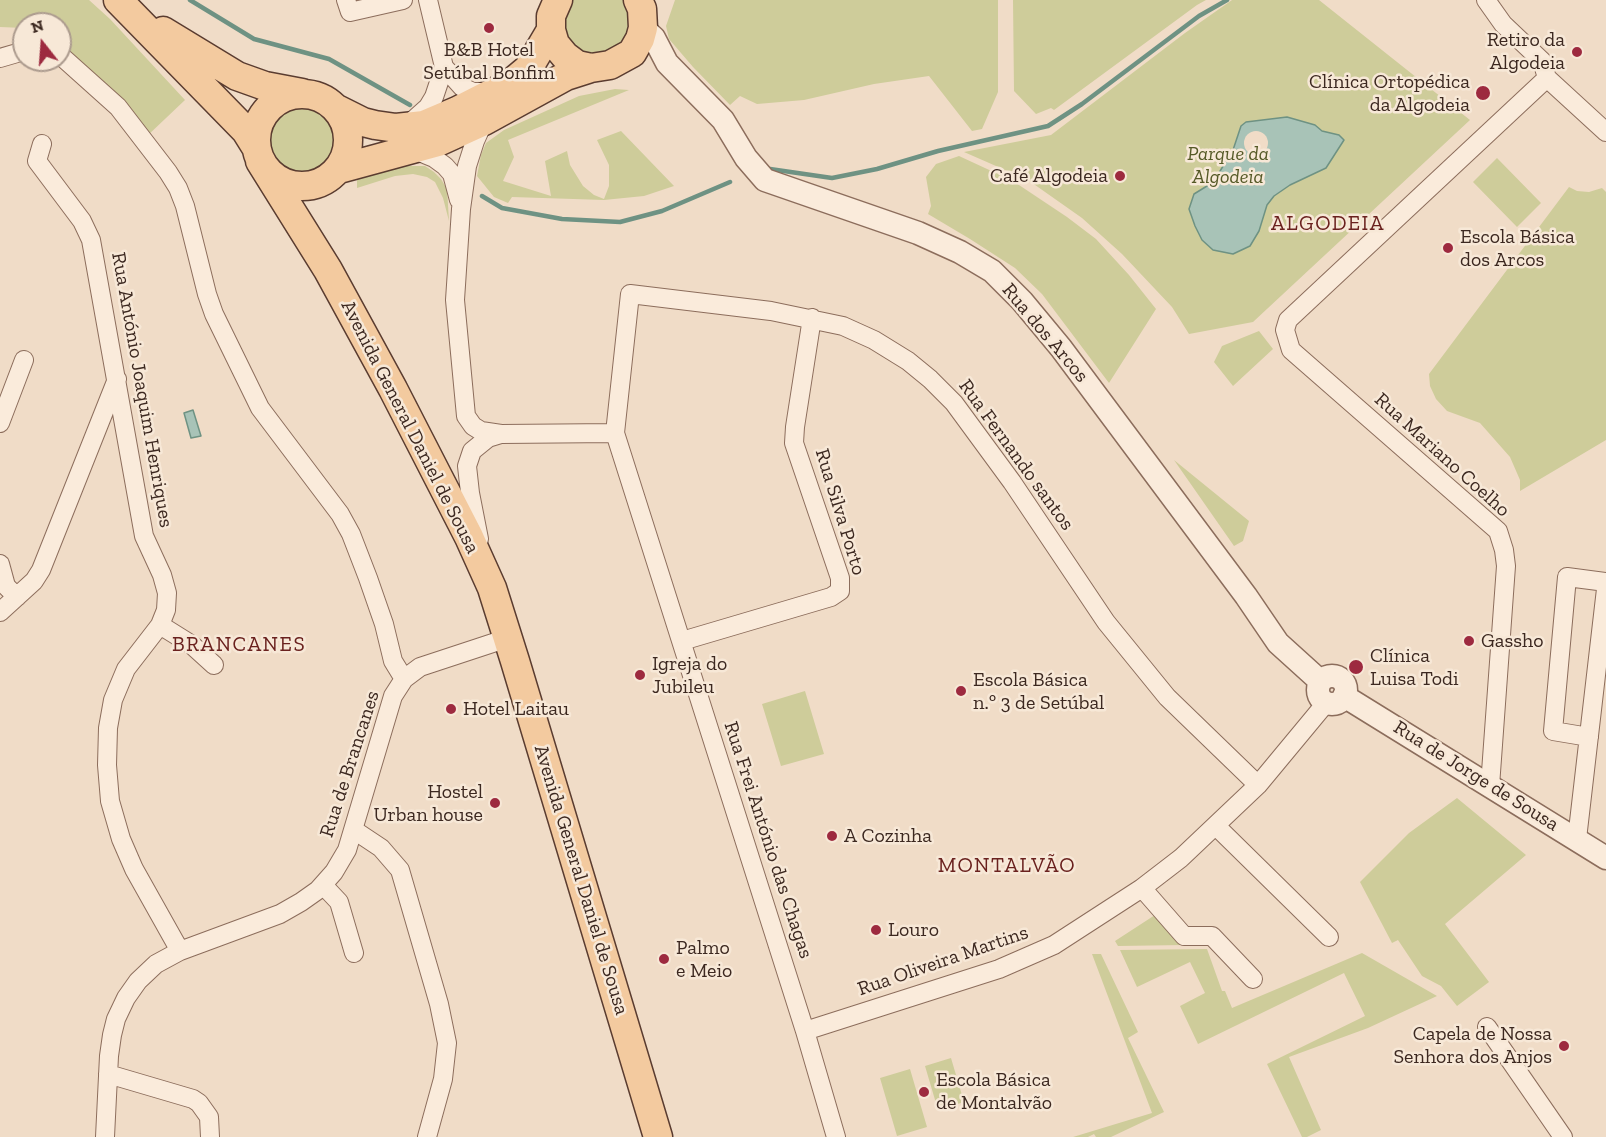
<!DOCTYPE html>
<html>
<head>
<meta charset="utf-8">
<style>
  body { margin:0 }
  #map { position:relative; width:1606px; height:1137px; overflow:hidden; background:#f0dcc7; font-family:"Zilla Slab",serif }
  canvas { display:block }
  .north { position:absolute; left:12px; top:12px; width:60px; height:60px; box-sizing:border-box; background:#f7e8d7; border:2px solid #ac9b8e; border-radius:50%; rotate:343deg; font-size:16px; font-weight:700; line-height:24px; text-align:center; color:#3c2820 }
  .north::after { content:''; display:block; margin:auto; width:21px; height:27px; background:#9d2a3f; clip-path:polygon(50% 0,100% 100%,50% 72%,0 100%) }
</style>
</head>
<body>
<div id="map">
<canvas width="1606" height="1137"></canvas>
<div class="north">N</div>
</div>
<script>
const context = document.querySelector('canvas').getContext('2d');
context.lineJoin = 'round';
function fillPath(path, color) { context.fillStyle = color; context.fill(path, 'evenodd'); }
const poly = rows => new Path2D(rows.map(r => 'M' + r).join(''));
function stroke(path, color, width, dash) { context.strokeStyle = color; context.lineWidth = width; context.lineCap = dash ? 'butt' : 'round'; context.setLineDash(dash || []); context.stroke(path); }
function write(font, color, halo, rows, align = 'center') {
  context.font = font + ' "Zilla Slab",serif'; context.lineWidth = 5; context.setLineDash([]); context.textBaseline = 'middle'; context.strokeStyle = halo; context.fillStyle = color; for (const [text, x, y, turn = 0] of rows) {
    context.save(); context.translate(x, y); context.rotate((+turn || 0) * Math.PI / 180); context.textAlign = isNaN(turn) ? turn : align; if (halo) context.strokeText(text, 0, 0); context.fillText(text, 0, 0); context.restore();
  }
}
const green = poly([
  [0,0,89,0,110,19,185,100,146,137,67,48,60,45,60,24,24,24,24,28,0,27],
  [570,0,624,0,631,18,627,39,609,54,586,54,575,49,563,29,566,6],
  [675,0,998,0,998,92,982,129,972,131,929,76,874,84,804,100,757,104,740,96,730,105,693,67,669,39,666,26],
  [1013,0,1206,0,1197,5,1054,110,1051,108,1036,114,1014,91],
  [1232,0,1319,0,1470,120,1253,322,1189,334,1172,307,1122,254,1082,218,1028,180,964,152,1051,135,1185,33],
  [615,89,629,90,508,140,514,157,503,181,551,196,545,161,567,151,570,165,583,186,594,195,604,199,609,186,609,165,597,140,621,131,674,186,644,196,604,200,512,197,508,203,494,197,477,176,481,155,486,143,504,130,579,96],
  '269 141a34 34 0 1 1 68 0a34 34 0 1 1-68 0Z',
  [959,156,1013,181,1067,217,1096,239,1129,275,1156,309,1109,383,1042,294,1015,268,970,239,928,214,931,206,926,177,936,164],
  [1497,158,1541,203,1517,227,1473,182],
  [406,166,425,166,434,172,441,179,447,189,449,221,443,198,435,182,427,177,413,174,395,176,357,188,357,178,375,172],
  [1569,187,1577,191,1589,192,1602,188,1606,192,1606,440,1520,491,1520,480,1510,457,1480,423,1447,411,1436,399,1430,386,1429,374],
  [1259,331,1273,349,1233,386,1214,362,1222,346],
  [1174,460,1249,521,1243,541,1234,546],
  [805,691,824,754,781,766,762,704],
  [1457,798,1526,855,1445,924,1489,982,1457,1006,1441,986,1422,976,1398,940,1392,943,1360,882,1409,833],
  [1155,915,1184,945,1118,946,1115,941],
  [1207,949,1222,991,1225,991,1232,1008,1362,953,1437,996,1368,1028,1289,1057,1321,1130,1307,1137,1302,1137,1267,1064,1365,1016,1344,973,1198,1044,1180,1006,1205,993,1190,962,1137,987,1120,950],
  [1092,954,1101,954,1138,1032,1128,1038,1164,1112,1111,1137,1096,1137,1094,1134,1088,1137,1073,1137,1152,1113],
  [951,1058,964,1102,938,1110,925,1066],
  [910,1069,927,1127,897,1136,880,1078]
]);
const water = poly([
  [1287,117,1315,125,1322,131,1339,135,1344,140,1326,168,1290,185,1274,196,1267,205,1259,231,1250,246,1233,254,1213,250,1202,240,1195,226,1189,209,1194,194,1207,186,1217,176,1233,150,1241,126,1246,122,1287,117],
  [193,410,201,436,191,438,184,413,193,410]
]);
const pier = poly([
  '1244 143a12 12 0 1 1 24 0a12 12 0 1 1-24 0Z'
]);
const stream = poly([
  [190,0,254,39,329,59,410,105],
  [770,169,832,178,877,169,938,151,1048,126,1082,104,1199,16,1227,0],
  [482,196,502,208,562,219,620,222,662,211,730,182]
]);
const minor = poly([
  [346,0,350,12,403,0],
  [428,0,444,67,462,87,473,92,492,92],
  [1486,0,1503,24,1542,61,1547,78,1606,132],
  [60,55,118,107,168,172,178,188,185,206,207,294,214,314,260,408,340,514,351,534,368,578,384,624,393,661,404,679],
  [0,58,24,51],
  [484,121,475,141,467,166,461,209,456,285,455,300,466,416,473,426,481,431,501,434,615,433],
  [410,123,428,107,434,97,444,67],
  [42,144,37,161,82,221,91,240,144,536,162,575,167,593,166,610,160,625,126,669,113,700,108,728,107,765,110,801,121,839,134,869,180,951],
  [412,149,434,158,445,166,452,174,459,200],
  [0,423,24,360],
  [479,539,470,493,467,466,472,451,488,438,501,434],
  [0,564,6,586,17,597],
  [0,612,34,581,41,570,117,379],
  [160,625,192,645,214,665],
  [682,641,831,597,840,591,840,578,794,443,795,427,812,318],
  [1589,737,1553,731,1567,577,1606,582],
  [1490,786,1506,566,1504,550,1498,531,1291,350,1285,330,1288,320,1547,78],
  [1216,826,1329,937],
  [354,830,381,848,400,870,439,1004,447,1043,443,1079,427,1137],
  [1577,839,1606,589],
  [323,885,339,902,354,953],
  [1142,888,1184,936,1212,936,1253,979],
  [1487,1027,1563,1137],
  [805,1031,999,969,1054,945,1142,888,1181,858,1258,785,1326,703],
  [108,1074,193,1099,199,1103,209,1117,210,1137],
  [105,1137,109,1056,112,1035,116,1019,126,998,138,981,156,964,180,951,280,914,301,902,318,890,334,872,347,850,393,696,404,679,420,667,508,638],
  [836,1137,805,1031,615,433,630,294,771,311,843,326,874,340,908,361,930,379,954,403,1012,482,1106,622,1167,697,1258,785]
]);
const tertiary = poly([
  [643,28,654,38,667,63,723,120,746,158,765,180,918,233,960,252,992,271,1022,301,1061,348,1246,596,1278,643,1320,681],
  '1318 690a14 14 0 1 1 28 0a14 14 0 1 1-28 0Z',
  [1344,696,1606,858]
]);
const primary = poly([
  [118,0,246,131,256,147],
  [558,0,551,16,551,30,555,44,565,56,577,65,591,68,610,65,632,53,640,39,643,28,642,9,638,0],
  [163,31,237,76,265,86,302,93],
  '256 140a46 46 0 1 1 92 0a46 46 0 1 1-92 0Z',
  [337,109,363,122,375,125,396,128,424,125,457,111,510,84,528,69,551,30],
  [260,161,328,270,393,389,469,537,492,588,515,661,658,1137],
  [339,169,438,142,484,121,566,76,591,68]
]);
const markers = [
  [489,28,6,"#9d2a3f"],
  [1577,52,6,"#9d2a3f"],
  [1483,93,8,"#9d2a3f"],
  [1120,176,6,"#9d2a3f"],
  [1448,248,6,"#9d2a3f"],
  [1469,641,6,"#9d2a3f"],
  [1356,667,8,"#9d2a3f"],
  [640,675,6,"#9d2a3f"],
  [961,691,6,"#9d2a3f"],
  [451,709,6,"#9d2a3f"],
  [495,803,6,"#9d2a3f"],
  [832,836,6,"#9d2a3f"],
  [876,930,6,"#9d2a3f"],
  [664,959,6,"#9d2a3f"],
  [1564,1046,6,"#9d2a3f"],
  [924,1092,6,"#9d2a3f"]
];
const poiNames = [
  ["Retiro da",1565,40,"right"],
  ["Algodeia",1565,63,"right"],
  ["B&B Hotel",489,50,"center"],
  ["Setúbal Bonfim",489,73,"center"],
  ["Clínica Ortopédica",1470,82,"right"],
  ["da Algodeia",1470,105,"right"],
  ["Café Algodeia",1108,176,"right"],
  ["Escola Básica",1460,237],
  ["dos Arcos",1460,260],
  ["Gassho",1481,641],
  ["Clínica",1370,656],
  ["Luisa Todi",1370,679],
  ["Igreja do",652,664],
  ["Jubileu",652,687],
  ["Escola Básica",973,680],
  ["n.º 3 de Setúbal",973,703],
  ["Hotel Laitau",463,709],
  ["Hostel",483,792,"right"],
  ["Urban house",483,815,"right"],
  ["A Cozinha",844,836],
  ["Louro",888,930],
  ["Palmo",676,948],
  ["e Meio",676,971],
  ["Capela de Nossa",1552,1034,"right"],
  ["Senhora dos Anjos",1552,1057,"right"],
  ["Escola Básica",936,1080],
  ["de Montalvão",936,1103]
];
const parkNames = [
  ["Parque da",1228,154],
  ["Algodeia",1228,177]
];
const streetNames = [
  ["Rua dos Arcos",1045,333,50],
  ["Rua António Joaquim Henriques",142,390,80],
  ["Avenida General Daniel de Sousa",410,427,63],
  ["Rua Fernando santos",1016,455,54],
  ["Rua Mariano Coelho",1442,455,42],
  ["Rua Silva Porto",840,512,73],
  ["Rua de Brancanes",350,764,-72],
  ["Rua de Jorge de Sousa",1476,776,32],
  ["Rua Frei António das Chagas",768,840,72],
  ["Avenida General Daniel de Sousa",581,880,73],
  ["Rua Oliveira Martins",943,961,-19]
];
const neighbourhoodNames = [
  ["ALGODEIA",1328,224],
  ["BRANCANES",239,645],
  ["MONTALVÃO",1007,866]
];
fillPath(green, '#cecc9a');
fillPath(water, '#a8c3b7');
stroke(water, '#6e9283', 1.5);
fillPath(pier, '#f0dcc7');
stroke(stream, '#6e9283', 4.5);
stroke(minor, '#8c6d5c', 20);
stroke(tertiary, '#8c6d5c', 25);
stroke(primary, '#5a3c30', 31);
stroke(minor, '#faebdb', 18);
stroke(tertiary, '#faebdb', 22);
stroke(primary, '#f3ca9f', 28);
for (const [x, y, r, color] of markers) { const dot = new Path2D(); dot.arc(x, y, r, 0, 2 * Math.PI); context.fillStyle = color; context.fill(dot); stroke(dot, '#f7e8d7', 2); }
write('20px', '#3c2820', '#f7e8d7', poiNames, 'left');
write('italic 20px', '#555926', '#f7e8d7', parkNames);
write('20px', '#3c2820', '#f7e8d7', streetNames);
context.letterSpacing = '1.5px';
write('21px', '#6a211e', '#f7e8d7', neighbourhoodNames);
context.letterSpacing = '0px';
</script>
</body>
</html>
